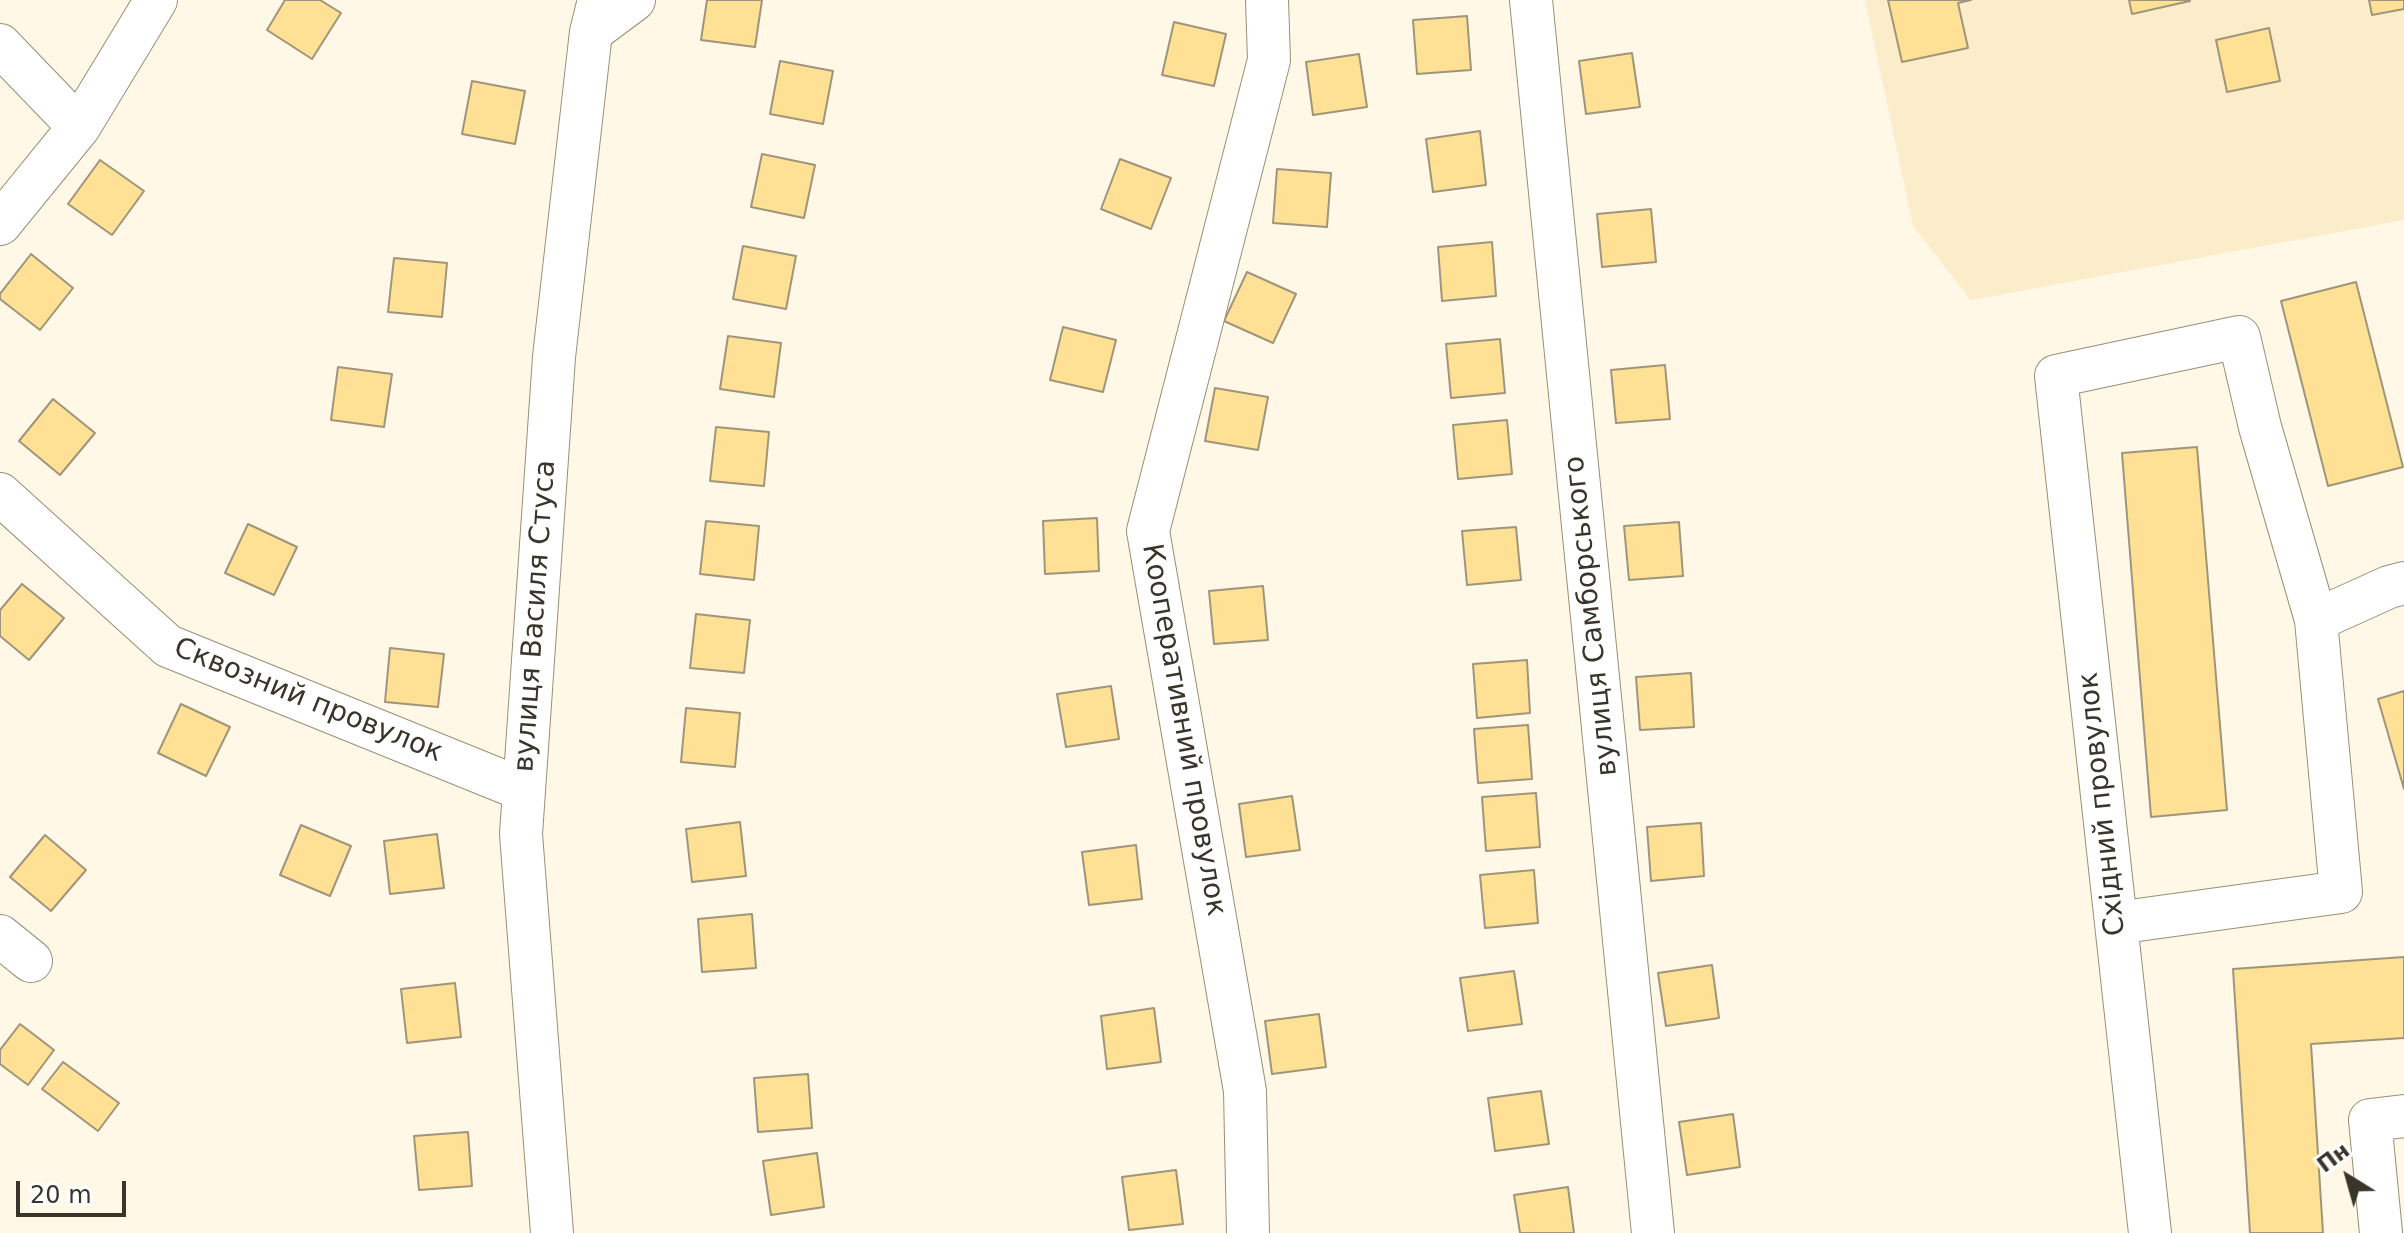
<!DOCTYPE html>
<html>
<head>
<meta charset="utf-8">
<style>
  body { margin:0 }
  #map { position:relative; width:2404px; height:1233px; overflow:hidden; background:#fff8e7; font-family:"DejaVu Sans",sans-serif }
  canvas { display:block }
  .north { position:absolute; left:2308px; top:1137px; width:80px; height:80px; -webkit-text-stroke:6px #fff; paint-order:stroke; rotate:323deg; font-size:22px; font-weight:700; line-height:32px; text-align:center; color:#39352a }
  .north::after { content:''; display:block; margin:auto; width:28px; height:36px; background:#39352a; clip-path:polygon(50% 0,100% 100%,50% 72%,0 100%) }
  .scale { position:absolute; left:16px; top:1181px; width:110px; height:36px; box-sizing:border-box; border:4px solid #39352a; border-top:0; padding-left:10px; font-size:24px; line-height:28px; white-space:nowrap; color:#39352a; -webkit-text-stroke:6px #fff; paint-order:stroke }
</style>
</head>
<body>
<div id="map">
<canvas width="2404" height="1233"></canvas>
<div class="north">Пн</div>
<div class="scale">20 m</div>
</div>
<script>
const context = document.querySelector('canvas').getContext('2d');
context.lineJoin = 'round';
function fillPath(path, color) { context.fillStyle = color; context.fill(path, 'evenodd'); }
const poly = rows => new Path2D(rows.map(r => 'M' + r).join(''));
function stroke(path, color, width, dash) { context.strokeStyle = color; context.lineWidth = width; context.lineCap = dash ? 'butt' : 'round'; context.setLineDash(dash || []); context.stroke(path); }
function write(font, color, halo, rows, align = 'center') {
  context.font = font + ' "DejaVu Sans",sans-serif'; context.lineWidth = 7; context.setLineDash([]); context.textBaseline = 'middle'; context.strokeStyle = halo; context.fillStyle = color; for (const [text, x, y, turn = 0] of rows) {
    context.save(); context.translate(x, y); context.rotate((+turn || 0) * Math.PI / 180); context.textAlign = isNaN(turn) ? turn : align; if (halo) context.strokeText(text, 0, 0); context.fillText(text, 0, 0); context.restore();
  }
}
const built = poly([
  [1865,0,2404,0,2404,220,1971,300,1913,226]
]);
const building = poly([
  [285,0,320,0,341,13,312,59,267,30,285,0],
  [707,0,762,0,755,47,701,40,707,0],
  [1888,0,1971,0,1958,3,1968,48,1902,62,1888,0],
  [2129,0,2190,0,2190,1,2132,14,2129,0],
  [2369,0,2404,0,2404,9,2372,15,2369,0],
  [1467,16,1471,70,1417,74,1413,20,1467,16],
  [1174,22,1226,34,1214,86,1162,75,1174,22],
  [2269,28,2280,81,2227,92,2216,40,2269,28],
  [1632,53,1640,107,1586,114,1579,61,1632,53],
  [1359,54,1367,107,1313,115,1306,62,1359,54],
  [780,61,833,71,823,124,770,114,780,61],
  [472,81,525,91,515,144,462,134,472,81],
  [1480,131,1486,185,1433,192,1426,139,1480,131],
  [762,154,815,165,804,218,751,207,762,154],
  [1120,159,1171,178,1151,229,1101,209,1120,159],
  [100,160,144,191,112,235,68,204,100,160],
  [1277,169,1331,173,1327,227,1273,223,1277,169],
  [1651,209,1656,262,1602,267,1597,214,1651,209],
  [1492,242,1496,296,1442,301,1438,247,1492,242],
  [743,246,796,256,786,309,733,299,743,246],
  [31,254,73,288,40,330,0,299,0,294,31,254],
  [394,258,447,263,442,317,388,312,394,258],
  [1247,272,1296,294,1273,343,1224,321,1247,272],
  [2356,282,2403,467,2328,486,2281,301,2356,282],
  [1063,327,1116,340,1103,392,1050,380,1063,327],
  [728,336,781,343,774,397,720,389,728,336],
  [1500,339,1505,393,1451,398,1446,344,1500,339],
  [1665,365,1670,419,1616,423,1611,370,1665,365],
  [338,367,392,374,384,427,331,420,338,367],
  [1215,388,1268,397,1258,450,1205,441,1215,388],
  [53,399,95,433,60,475,19,441,53,399],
  [1507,420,1512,474,1458,479,1453,425,1507,420],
  [716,427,769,432,764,486,710,481,716,427],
  [2197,447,2227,810,2151,817,2122,453,2197,447],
  [1097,518,1099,571,1045,574,1043,521,1097,518],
  [706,521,759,526,754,580,700,574,706,521],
  [1679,522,1683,576,1629,580,1624,526,1679,522],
  [248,524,297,547,274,595,225,573,248,524],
  [1516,527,1521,580,1467,585,1462,531,1516,527],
  [22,584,64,618,29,660,0,636,0,610,22,584],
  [1263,586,1268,640,1214,644,1209,591,1263,586],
  [696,614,750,620,744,673,690,668,696,614],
  [390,648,444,654,438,707,385,702,390,648],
  [1527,660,1530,713,1477,718,1473,664,1527,660],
  [1691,673,1694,727,1640,730,1636,677,1691,673],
  [1111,686,1119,739,1066,747,1057,694,1111,686],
  [2404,691,2404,789,2378,699,2404,691],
  [181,704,230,727,206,776,158,753,181,704],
  [686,708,740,713,735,767,681,762,686,708],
  [1528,725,1532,779,1478,783,1474,729,1528,725],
  [1536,793,1540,847,1486,851,1482,797,1536,793],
  [1292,796,1300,850,1246,857,1239,804,1292,796],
  [740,822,746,876,692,882,686,829,740,822],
  [1701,823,1704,876,1651,881,1647,827,1701,823],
  [301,825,351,846,330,896,280,875,301,825],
  [437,834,444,888,390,894,384,841,437,834],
  [45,835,86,870,51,911,10,877,45,835],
  [1136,845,1142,899,1089,905,1082,852,1136,845],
  [1534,870,1538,923,1485,928,1480,875,1534,870],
  [752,914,756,968,702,972,698,919,752,914],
  [2404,957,2404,1038,2311,1044,2323,1233,2250,1233,2233,969,2404,957],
  [1712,965,1719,1018,1666,1026,1658,973,1712,965],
  [1514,971,1522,1024,1468,1031,1460,978,1514,971],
  [455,983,461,1037,407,1043,401,989,455,983],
  [1154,1008,1161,1062,1107,1069,1101,1016,1154,1008],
  [1319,1014,1326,1067,1272,1074,1265,1021,1319,1014],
  [20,1024,54,1050,28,1085,0,1064,0,1050,20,1024],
  [63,1062,119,1103,98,1131,42,1089,63,1062],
  [808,1074,812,1128,758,1132,754,1078,808,1074],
  [1541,1091,1549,1144,1495,1151,1488,1098,1541,1091],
  [1733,1114,1740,1167,1687,1175,1679,1122,1733,1114],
  [468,1132,472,1186,419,1190,414,1136,468,1132],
  [817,1153,824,1207,771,1215,763,1161,817,1153],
  [1176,1170,1183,1224,1129,1230,1122,1177,1176,1170],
  [1568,1187,1574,1233,1520,1233,1514,1195,1568,1187]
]);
const street = poly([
  [1531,0,1653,1233],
  [591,32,634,0],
  [0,45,79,127],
  [0,224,79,127,156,0],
  [0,494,168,646,524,790],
  [2116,923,2341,892,2316,620,2389,587,2404,583],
  [0,936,31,961],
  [552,1233,521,834,554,357,591,32,599,0],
  [1248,1233,1245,1091,1148,531,1269,60,1267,0],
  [2150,1233,2056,376,2239,337,2260,427,2316,620],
  [2381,1233,2370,1120,2404,1116]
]);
const streetNames = [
  ["вулиця Василя Стуса",536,616,-86],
  ["вулиця Самборського",1592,616,-96],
  ["Сквозний провулок",308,701,22],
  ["Кооперативний провулок",1183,730,80],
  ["Східний провулок",2103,804,-96]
];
fillPath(built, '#fbedc9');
fillPath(building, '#ffe196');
stroke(building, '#a0957b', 2);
stroke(street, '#9a8f76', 44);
stroke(street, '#fff', 42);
write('28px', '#39352a', '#fff', streetNames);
</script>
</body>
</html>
